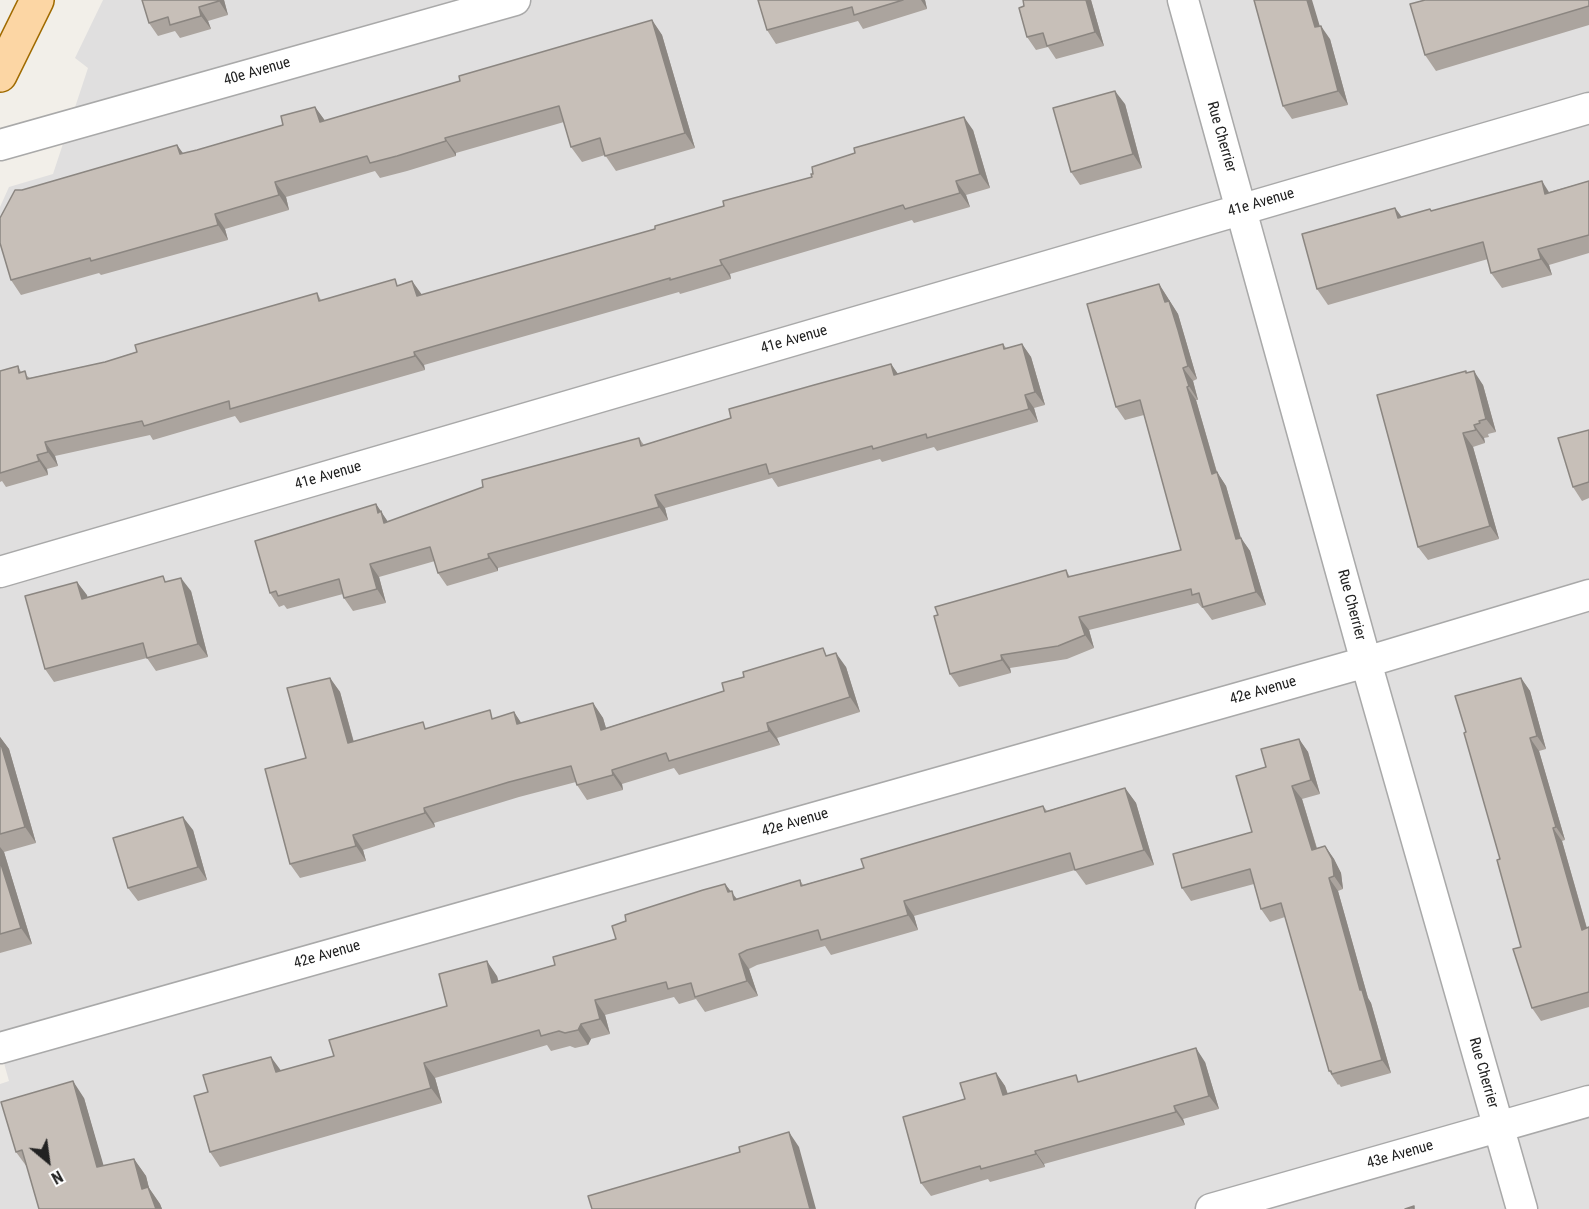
<!DOCTYPE html>
<html>
<head>
<meta charset="utf-8">
<style>
  body { margin:0 }
  #map { position:relative; width:1589px; height:1209px; overflow:hidden; background:#f2efe9; font-family:"Roboto Condensed",sans-serif }
  canvas { display:block }
  .north { position:absolute; left:18px; top:1131px; width:60px; height:60px; -webkit-text-stroke:4px #fff; paint-order:stroke; rotate:151deg; font-size:16px; font-weight:700; line-height:24px; text-align:center; color:#222 }
  .north::after { content:''; display:block; margin:auto; width:21px; height:27px; background:#222; clip-path:polygon(50% 0,100% 100%,50% 72%,0 100%) }
</style>
</head>
<body>
<div id="map">
<canvas width="1589" height="1209"></canvas>
<div class="north">N</div>
</div>
<script>
const context = document.querySelector('canvas').getContext('2d');
context.lineJoin = 'round';
function fillPath(path, color) { context.fillStyle = color; context.fill(path, 'evenodd'); }
const poly = rows => new Path2D(rows.map(r => 'M' + r).join(''));
function stroke(path, color, width, dash) { context.strokeStyle = color; context.lineWidth = width; context.lineCap = dash ? 'butt' : 'round'; context.setLineDash(dash || []); context.stroke(path); }
function write(font, color, halo, rows, align = 'center') {
  context.font = font + ' "Roboto Condensed",sans-serif'; context.lineWidth = 4.5; context.setLineDash([]); context.textBaseline = 'middle'; context.strokeStyle = halo; context.fillStyle = color; for (const [text, x, y, turn = 0] of rows) {
    context.save(); context.translate(x, y); context.rotate((+turn || 0) * Math.PI / 180); context.textAlign = isNaN(turn) ? turn : align; if (halo) context.strokeText(text, 0, 0); context.fillText(text, 0, 0); context.restore();
  }
}
const residential = poly([
  [103,0,1589,0,1589,1209,0,1209,0,1084,9,1081,0,1049,0,207,9,187,53,174,88,68,75,58]
]);
const minor = poly([
  [1183,0,1366,662,1522,1209],
  [0,145,515,0],
  [0,572,1589,108],
  [0,1048,1366,662,1589,595],
  [1211,1209,1589,1101]
]);
const primary = poly([
  [0,75,37,0]
]);
const wall = poly([
  [142,0,224,0,228,15,208,21,211,29,180,38,175,31,158,36,149,23],
  [758,0,925,0,927,9,863,29,858,21,776,44,767,30],
  [1091,0,1104,46,1056,59,1048,47,1036,50,1027,37],
  [1589,0,1589,25,1436,71,1425,55],
  [652,20,662,35,695,148,616,171,605,155,582,162,571,147,564,122,456,153,456,156,407,171,380,178,375,171,286,197,289,210,225,229,228,240,101,275,99,273,21,295,11,280,22,190,177,145,183,154,197,150,283,125,315,107,325,121,460,81],
  [1330,39,1348,105,1292,119,1283,106],
  [1125,104,1142,168,1080,185,1071,172],
  [973,130,990,188,966,195,970,207,914,223,912,220,730,274,731,279,680,294,679,292,424,365,425,370,240,423,235,416,153,440,150,435,55,456,58,466,47,469,48,475,6,487,2,481,0,482,0,371,18,366,21,372,30,378,105,362,317,293,321,300,399,285,412,281,422,295,655,229,812,177],
  [1589,181,1589,253,1549,265,1552,275,1502,288,1491,273,1488,259,1328,305,1317,289,1395,208,1402,217,1430,209,1432,211,1549,192],
  [1159,284,1178,314,1197,379,1193,381,1198,400,1196,400,1217,472,1226,486,1241,538,1250,551,1266,605,1212,620,1203,608,1202,608,1198,603,1089,630,1094,648,1067,659,1010,668,1011,673,959,687,950,674,938,615,1066,570,1070,577,1181,550,1144,415,1125,420,1116,407],
  [1003,344,1006,348,1022,344,1031,357,1045,405,1034,408,1038,422,937,451,934,447,882,462,880,459,778,487,772,478,665,508,668,520,498,568,498,571,447,586,438,573,435,561,379,577,386,603,353,611,344,598,343,594,287,609,284,605,279,607,270,593,376,504,388,522,639,438,644,445,731,418,891,364,898,374],
  [1467,373,1483,385,1496,432,1488,434,1489,437,1484,438,1485,443,1473,447,1499,539,1428,560,1418,547],
  [1589,430,1589,498,1582,501,1573,487],
  [77,582,87,597,167,582,191,591,208,657,156,671,147,658,54,682,45,669],
  [828,655,846,667,860,712,777,738,780,745,679,775,674,768,622,784,623,790,587,800,577,785,576,782,519,797,434,823,435,827,363,850,366,861,300,878,290,864,306,758,330,678,340,692,354,742,495,718,514,712,521,723,593,703,603,718,606,728,724,691],
  [1521,678,1530,691,1546,749,1539,751,1565,840,1562,841,1587,928,1589,927,1589,1007,1541,1021,1532,1008,1521,947,1500,859,1466,732],
  [0,737,9,749,36,843,4,852,32,944,0,953],
  [1299,739,1308,752,1320,794,1302,799,1317,848,1325,846,1334,859,1341,873,1343,889,1338,891,1368,998,1371,1003,1391,1073,1341,1087,1339,1084,1338,1085,1329,1071,1285,917,1270,922,1261,909,1254,884,1191,901,1182,888,1252,832,1266,767],
  [1125,788,1136,803,1154,865,1086,885,1075,870,914,916,918,930,831,955,825,946,757,965,749,969,758,996,705,1012,696,999,679,1004,674,997,605,1015,610,1034,591,1039,588,1045,575,1048,570,1046,551,1051,547,1045,435,1078,442,1103,220,1167,210,1152,281,1071,334,1056,447,1006,497,976,498,981,555,965,616,939,626,921,725,884,737,899,800,880,803,885,864,868,1043,806,1047,811],
  [193,830,207,880,138,901,128,888],
  [1205,1062,1219,1109,1183,1119,1185,1125,1044,1164,1045,1167,990,1182,988,1179,931,1196,921,1183,996,1073,1005,1086,1008,1094],
  [84,1098,103,1166,134,1159,146,1176,149,1188,160,1204,162,1209,39,1209,27,1167,16,1152]
]);
const shadedWall = poly([
  [219,0,224,0,228,15,219,1],
  [921,0,925,0,927,9],
  [1086,0,1091,0,1104,46,1095,32],
  [1307,0,1312,0,1324,40,1315,27],
  [199,7,208,21,211,29,201,16],
  [652,20,662,35,695,148,685,133],
  [1321,26,1330,39,1348,105,1338,91],
  [1115,91,1125,104,1142,168,1133,154],
  [315,107,326,122,320,122],
  [964,117,973,130,990,188,980,174],
  [445,138,456,153,456,156,446,141],
  [177,145,188,160,180,154],
  [956,181,966,195,970,207,960,193],
  [1542,181,1552,197,1545,194],
  [275,182,286,197,289,210,279,195],
  [1395,208,1406,223,1398,218],
  [215,214,225,229,228,240,218,225],
  [1538,249,1549,265,1552,275,1541,259],
  [720,260,730,274,731,279,722,265],
  [412,281,422,295,417,296],
  [1159,284,1178,314,1197,379,1188,366,1165,302],
  [1022,344,1031,357,1045,405,1035,392],
  [414,352,424,365,425,370,415,356],
  [891,364,900,377,894,375],
  [1183,368,1193,381,1198,400,1189,386],
  [1474,371,1483,385,1496,432,1486,419],
  [1187,387,1196,400,1221,487,1212,474],
  [1025,395,1034,408,1038,422,1029,409],
  [1474,425,1484,438,1485,443,1476,430],
  [1463,433,1473,447,1499,539,1490,526],
  [45,442,55,456,58,466,48,452],
  [37,455,47,469,48,475,39,461],
  [1217,472,1226,486,1245,553,1236,539],
  [655,495,665,508,668,520,659,507],
  [376,504,390,525,394,537,378,513],
  [1241,538,1250,551,1266,605,1256,592],
  [488,554,498,568,498,571,489,558],
  [370,564,379,577,386,603,377,589],
  [181,578,191,591,208,657,198,644],
  [77,582,87,595,91,612,82,599],
  [1079,617,1089,630,1094,648,1085,635],
  [836,653,846,667,860,712,850,697],
  [1001,655,1010,668,1011,673,1002,660],
  [330,678,340,692,358,758,348,743],
  [1521,678,1530,691,1546,749,1537,736],
  [593,703,603,718,611,745,601,730],
  [514,712,524,727,517,724],
  [767,723,777,738,780,745,769,731],
  [0,737,9,749,36,843,25,827,0,741],
  [1530,738,1539,751,1565,840,1556,827],
  [1299,739,1308,752,1320,794,1311,780],
  [612,770,622,784,623,790,613,775],
  [1292,786,1302,799,1321,863,1312,850],
  [1125,788,1136,803,1154,865,1144,850],
  [424,808,434,823,435,827,425,813],
  [183,817,193,830,207,880,198,867],
  [1553,828,1562,841,1589,936,1582,930],
  [353,835,363,850,366,861,356,846],
  [1325,846,1334,859,1341,873,1343,889,1334,876],
  [0,847,4,852,32,944,21,928,0,861],
  [1329,878,1338,891,1368,998,1371,1003,1391,1073,1382,1060,1360,990],
  [725,884,742,906,745,914,728,892],
  [904,901,914,916,918,930,908,915],
  [739,954,749,969,758,996,747,981],
  [487,961,497,976,503,998,492,983],
  [595,1000,605,1015,610,1034,600,1019],
  [581,1024,591,1039,588,1045,578,1030],
  [1196,1048,1205,1062,1219,1109,1209,1096],
  [271,1057,282,1072,276,1072],
  [424,1063,435,1078,442,1103,431,1088],
  [996,1073,1005,1086,1012,1108,1003,1095],
  [73,1081,84,1098,109,1184,97,1167],
  [1174,1106,1183,1119,1185,1125,1176,1112],
  [789,1132,799,1147,816,1209,810,1209],
  [1035,1151,1044,1164,1045,1167,1036,1154],
  [134,1159,146,1176,149,1188,160,1204,162,1209,156,1209,142,1189]
]);
const building = poly([
  [142,0,219,0,219,1,199,7,201,16,170,25,168,17,149,23,142,0],
  [758,0,903,0,854,15,852,7,767,30,758,0],
  [1023,0,1086,0,1095,32,1047,46,1043,33,1027,37,1019,8,1024,6,1023,0],
  [1254,0,1307,0,1315,27,1321,26,1338,91,1283,106,1254,0],
  [1425,0,1589,0,1589,6,1425,55,1410,4,1425,0],
  [652,20,685,133,605,156,600,138,571,147,559,106,445,138,446,141,397,156,370,163,367,156,275,182,279,195,215,214,218,225,91,261,90,258,11,280,0,243,0,218,15,190,22,190,177,145,180,154,197,150,283,125,281,116,315,107,320,122,460,81,459,76,652,20],
  [1115,91,1133,154,1071,172,1053,108,1115,91],
  [964,117,980,174,956,181,960,193,905,209,903,205,720,260,722,265,670,280,670,278,414,352,415,356,230,409,229,401,144,426,142,421,45,442,48,452,37,455,39,461,0,473,0,371,18,366,19,373,25,371,27,379,105,362,137,352,135,345,317,293,319,301,395,279,397,286,412,281,417,296,655,229,655,226,724,206,723,201,812,177,811,174,813,174,812,167,855,153,854,148,964,117],
  [1542,181,1545,194,1589,181,1589,235,1538,249,1541,259,1491,273,1483,242,1317,289,1302,234,1395,208,1398,218,1430,209,1431,211,1542,181],
  [1159,284,1165,302,1169,301,1178,330,1188,366,1183,368,1189,386,1187,387,1212,474,1217,472,1236,539,1241,538,1256,592,1203,607,1199,593,1192,595,1191,589,1079,617,1085,635,1058,646,1001,655,1002,660,950,674,934,616,938,615,935,607,1066,570,1068,577,1181,550,1140,400,1116,407,1087,304,1159,284],
  [1003,344,1004,349,1022,344,1035,392,1025,395,1029,409,927,438,926,434,873,449,872,446,769,474,766,464,655,495,659,507,488,554,489,558,438,573,430,547,370,564,377,589,344,598,339,579,278,596,276,591,270,593,255,541,376,504,378,513,381,511,384,523,483,487,482,480,639,438,641,446,731,418,729,409,814,385,891,364,894,375,1003,344],
  [1466,371,1466,373,1474,371,1486,419,1479,421,1480,423,1474,425,1476,430,1463,433,1490,526,1418,547,1377,395,1466,371],
  [1589,430,1589,482,1573,487,1558,438,1589,430],
  [163,576,165,582,181,578,198,644,147,658,143,643,45,669,25,596,77,582,82,599,163,576],
  [823,648,826,656,836,653,850,697,767,723,769,731,669,761,666,753,612,770,613,775,577,785,571,766,509,782,424,808,425,813,353,835,356,846,290,864,265,769,306,758,287,688,330,678,348,743,423,722,425,729,490,710,492,719,514,712,517,724,593,703,601,730,724,691,722,683,744,677,743,672,823,648],
  [1521,678,1537,736,1530,738,1556,827,1553,828,1582,930,1589,927,1589,992,1532,1008,1513,949,1521,947,1497,860,1500,859,1464,733,1466,732,1455,696,1521,678],
  [1299,739,1311,780,1292,786,1312,850,1325,846,1332,859,1334,876,1329,878,1360,990,1362,990,1382,1060,1332,1074,1331,1071,1329,1071,1281,903,1261,909,1250,869,1182,888,1173,854,1252,832,1236,776,1266,767,1261,749,1299,739],
  [0,741,25,827,0,834,0,741],
  [1125,788,1144,850,1075,870,1070,853,904,901,908,915,821,940,818,930,747,950,739,954,747,981,695,997,691,983,668,989,666,982,595,1000,600,1019,581,1024,578,1030,565,1033,559,1031,541,1036,539,1030,424,1063,431,1088,210,1152,194,1096,208,1092,203,1075,271,1057,276,1072,334,1056,329,1040,447,1006,439,974,487,961,492,983,555,965,553,957,616,939,612,926,626,921,625,915,703,890,725,884,728,892,732,891,734,900,800,880,801,886,864,868,861,859,1043,806,1045,812,1125,788],
  [183,817,198,867,128,888,113,838,183,817],
  [0,861,21,928,0,934,0,861],
  [1196,1048,1209,1096,1174,1106,1176,1112,1035,1151,1036,1154,981,1169,980,1166,921,1183,903,1117,965,1099,960,1083,996,1073,1003,1095,1076,1075,1078,1082,1196,1048],
  [73,1081,97,1167,134,1159,142,1189,148,1187,156,1209,39,1209,22,1150,16,1152,1,1102,73,1081],
  [789,1132,810,1209,592,1209,588,1196,740,1152,739,1147,789,1132],
  [1414,1206,1414,1209,1405,1209,1414,1206]
]);
const streetNames = [
  ["40e Avenue",257,72,-16],
  ["Rue Cherrier",1221,137,74],
  ["41e Avenue",1261,203,-16],
  ["41e Avenue",794,340,-16],
  ["41e Avenue",328,476,-16],
  ["Rue Cherrier",1351,605,75],
  ["42e Avenue",1263,691,-16],
  ["42e Avenue",795,823,-16],
  ["42e Avenue",327,955,-16],
  ["Rue Cherrier",1483,1073,74],
  ["43e Avenue",1400,1155,-16]
];
fillPath(residential, '#e0dfdf');
stroke(minor, '#a9a9a9', 33);
stroke(primary, '#a06b00', 36);
stroke(minor, '#fff', 30);
stroke(primary, '#fcd6a4', 33);
fillPath(wall, '#aba49e');
fillPath(shadedWall, '#8b8681');
fillPath(building, '#c7bfb8');
stroke(building, '#8b8681', 1.5);
write('15px', '#222', '#fff', streetNames);
</script>
</body>
</html>
